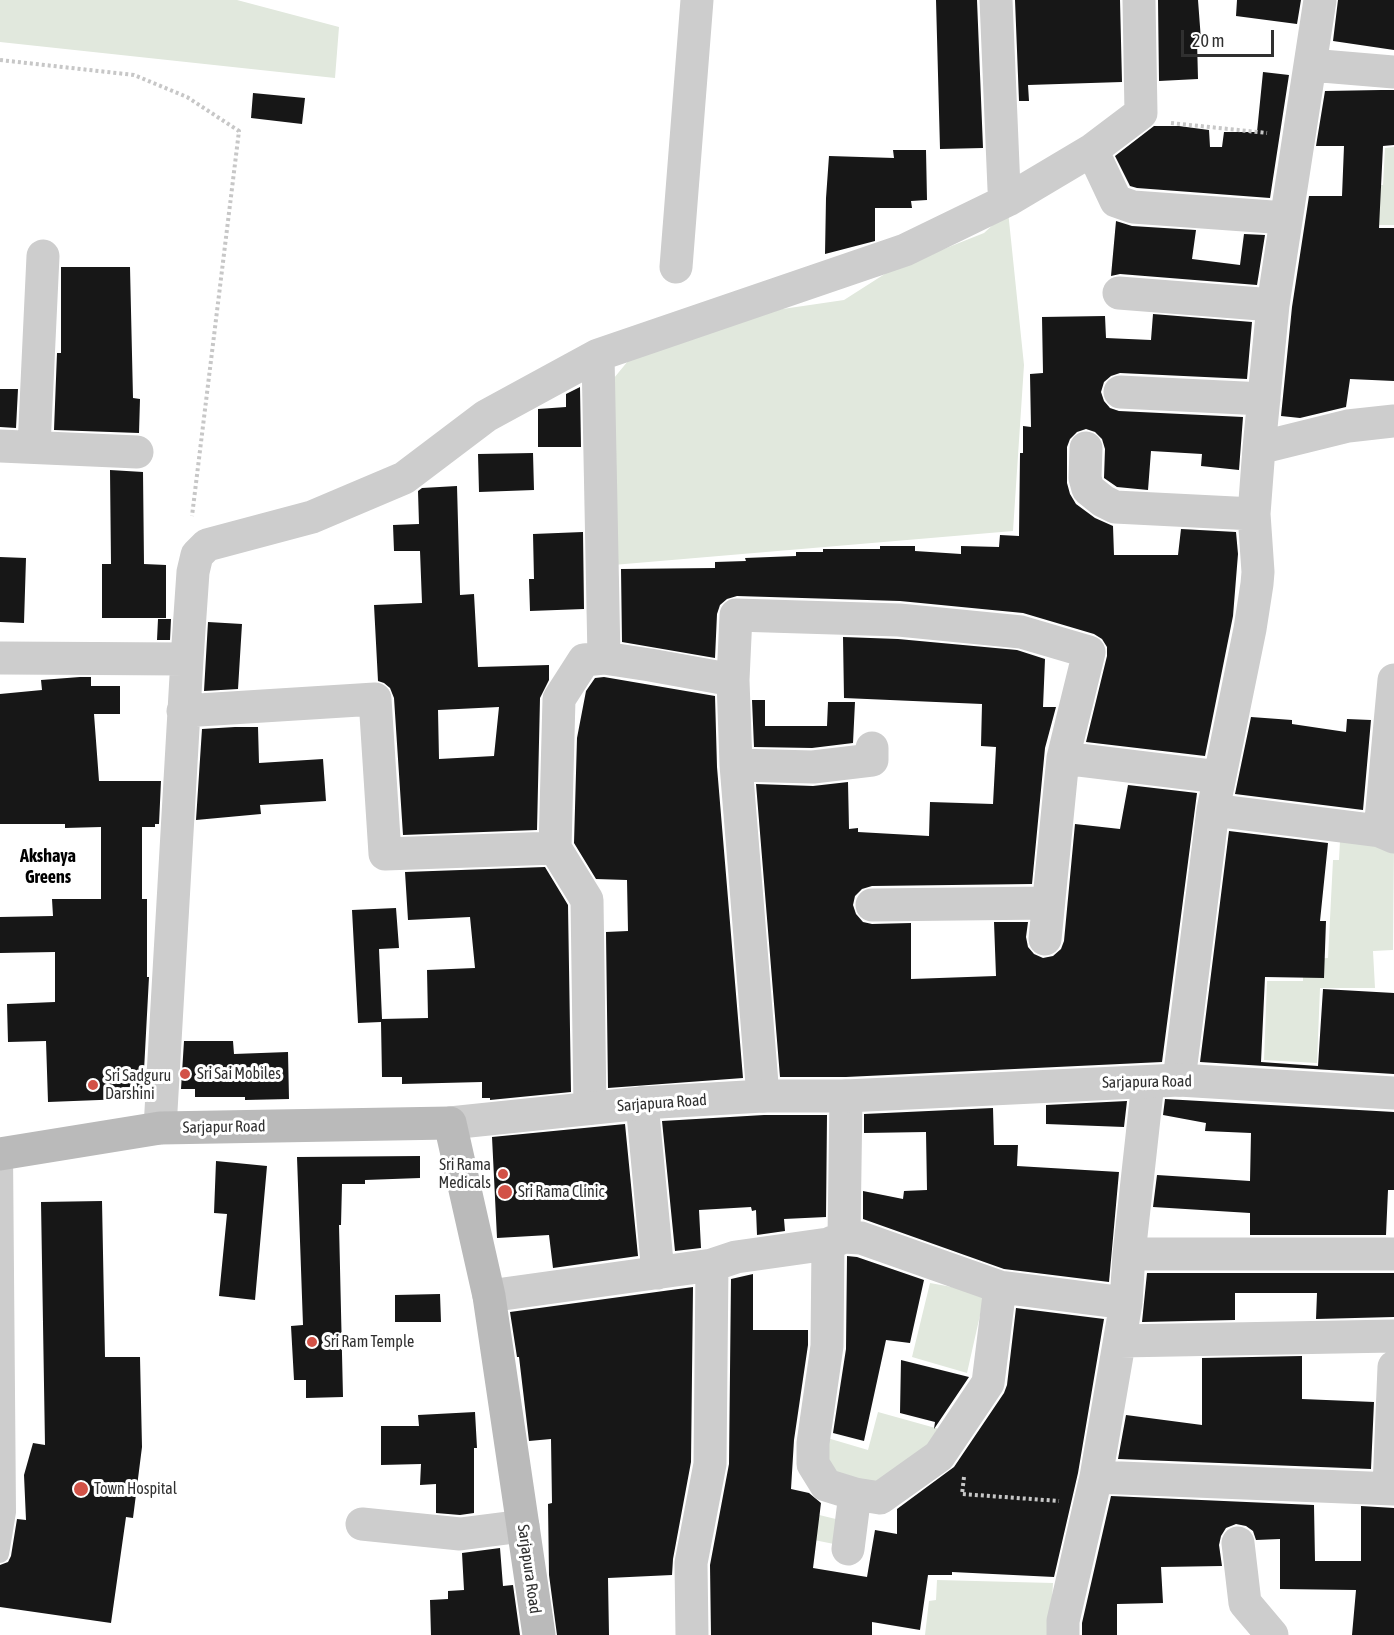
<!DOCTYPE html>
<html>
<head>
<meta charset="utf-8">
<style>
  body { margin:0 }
  #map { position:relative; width:1394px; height:1635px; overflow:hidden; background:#fff; font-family:"Asap Condensed",sans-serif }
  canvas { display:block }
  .scale { position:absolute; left:1181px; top:30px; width:93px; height:27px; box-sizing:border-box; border:3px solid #303030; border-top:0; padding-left:8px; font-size:18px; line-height:21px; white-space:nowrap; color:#303030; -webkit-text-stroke:4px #fff; paint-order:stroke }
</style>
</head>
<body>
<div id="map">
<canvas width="1394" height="1635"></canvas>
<div class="scale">20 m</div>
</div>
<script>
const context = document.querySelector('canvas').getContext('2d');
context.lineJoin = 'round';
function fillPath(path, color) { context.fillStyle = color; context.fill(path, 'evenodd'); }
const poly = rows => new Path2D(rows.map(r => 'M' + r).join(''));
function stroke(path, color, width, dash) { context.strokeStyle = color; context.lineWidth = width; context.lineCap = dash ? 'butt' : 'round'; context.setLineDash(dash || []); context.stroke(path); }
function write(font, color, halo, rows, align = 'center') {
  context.font = font + ' "Asap Condensed",sans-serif'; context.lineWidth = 6; context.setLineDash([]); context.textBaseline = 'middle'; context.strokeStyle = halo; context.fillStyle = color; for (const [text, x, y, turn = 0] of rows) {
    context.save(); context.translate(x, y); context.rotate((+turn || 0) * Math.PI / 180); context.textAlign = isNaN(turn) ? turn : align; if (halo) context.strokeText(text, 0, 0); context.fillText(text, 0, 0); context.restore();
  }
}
const green = poly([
  [0,0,237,0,339,27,335,78,0,42],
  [1394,147,1394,225,1369,225,1352,185,1383,185,1385,148],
  [1008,211,1024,365,1013,531,613,565,614,378,628,361,762,312,844,300,891,270,984,233],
  [1340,841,1394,845,1393,950,1373,951,1375,988,1320,988,1317,1063,1264,1060,1267,981,1303,981,1303,959,1328,958,1333,860,1339,860],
  [930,1283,985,1293,967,1373,912,1357],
  [878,1412,939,1429,933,1451,878,1490,825,1473,824,1437,868,1450],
  [811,1513,844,1521,839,1545,804,1538],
  [937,1580,1053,1583,1050,1635,925,1635,929,1601,936,1600]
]);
const building = poly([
  [936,0,977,0,983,148,940,149],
  [1015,0,1120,0,1122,82,1028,85,1029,101,1019,101],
  [1158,0,1198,0,1201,40,1197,40,1198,79,1159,81],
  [1237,0,1301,0,1297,24,1236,16],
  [1338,0,1394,0,1394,50,1333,41],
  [1263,72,1289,75,1270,198,1137,188,1130,186,1115,156,1154,126,1179,126,1209,130,1210,147,1222,147,1224,132,1257,132],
  [1381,90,1394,90,1394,145,1383,146,1379,228,1394,228,1394,381,1350,379,1346,407,1300,418,1281,416,1292,307,1309,196,1342,196,1344,146,1316,146,1325,91],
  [253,93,305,98,302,124,251,118],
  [893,150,926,150,927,200,911,201,912,208,875,208,875,241,825,254,826,198,829,156,894,158],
  [1116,221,1132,226,1196,230,1192,259,1240,265,1244,234,1265,235,1257,285,1120,274,1111,276],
  [61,267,130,267,133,398,140,399,139,433,54,430,57,353,61,353],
  [1153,314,1252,322,1247,379,1120,373,1111,376,1104,382,1101,392,1104,401,1110,408,1119,411,1243,417,1239,470,1201,466,1202,454,1151,451,1148,490,1117,487,1104,478,1105,449,1102,439,1095,432,1086,429,1077,432,1070,439,1067,447,1067,483,1070,494,1076,504,1095,518,1113,526,1114,555,1178,555,1181,529,1236,532,1238,554,1233,616,1205,756,1086,742,1107,656,1107,647,1102,639,1094,634,1023,613,900,601,737,596,727,599,720,605,717,614,715,658,622,642,621,569,715,568,715,562,746,561,745,558,796,556,796,552,823,552,823,549,880,549,880,546,915,546,915,551,961,554,961,546,999,547,1000,535,1019,536,1020,453,1023,453,1023,426,1031,427,1030,374,1043,373,1042,317,1105,316,1106,338,1151,340],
  [580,387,581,447,538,447,538,409,566,407,566,394],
  [0,389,18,389,16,428,0,427],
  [533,453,534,490,479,492,478,454],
  [110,470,143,472,144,564,166,565,166,618,102,618,102,564,111,564],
  [457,486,460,595,474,594,478,667,549,665,549,680,540,698,537,830,403,835,394,698,390,688,384,683,378,681,374,605,422,603,420,551,394,551,393,525,419,524,418,491,422,488],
  [499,707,494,756,439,759,438,710],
  [583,532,584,609,530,611,529,579,534,579,533,534],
  [0,557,26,558,24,623,0,622],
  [158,619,171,619,170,640,157,640],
  [208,622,242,624,238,689,204,691],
  [843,637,898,639,1017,650,1045,659,1043,707,1056,707,1045,748,1032,884,872,886,862,889,855,896,853,905,856,914,863,922,872,924,911,923,911,979,996,976,994,922,1028,922,1026,937,1028,947,1034,954,1043,958,1053,956,1061,949,1064,941,1075,824,1120,829,1128,785,1197,793,1162,1062,846,1077,780,1077,756,784,813,786,848,782,849,829,858,828,858,832,929,836,930,802,993,804,996,747,981,746,982,704,844,698],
  [80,677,91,677,91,686,120,686,120,714,94,714,99,781,161,781,159,824,155,824,155,827,142,827,142,899,147,899,147,977,149,977,143,1089,141,1089,141,1091,125,1091,125,1099,48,1102,46,1041,8,1042,7,1004,55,1002,55,952,0,953,0,917,53,916,52,899,101,899,101,827,65,828,65,824,0,824,0,694,42,690,41,680],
  [604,677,715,696,717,767,743,1078,608,1088,606,932,628,931,627,880,596,879,574,843,577,738,586,691,595,678],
  [752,700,765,700,765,726,827,726,828,702,855,702,853,743,812,748,754,747],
  [1251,717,1292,720,1292,724,1346,732,1347,719,1371,720,1363,810,1235,794],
  [235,727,258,727,259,763,323,759,326,801,260,805,261,814,196,820,202,729],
  [1229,831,1328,843,1320,921,1326,921,1324,978,1265,977,1261,1062,1318,1066,1323,989,1394,993,1394,1074,1200,1062],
  [545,867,568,905,571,1092,490,1100,490,1098,482,1098,482,1082,402,1084,402,1077,382,1077,381,1022,358,1023,352,910,396,908,399,948,379,949,382,1019,428,1018,427,970,475,968,470,917,408,920,405,872],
  [184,1041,233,1041,234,1054,288,1052,289,1099,245,1100,245,1097,195,1097,195,1089,181,1089],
  [1165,1099,1394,1112,1394,1190,1388,1190,1386,1235,1250,1235,1250,1213,1153,1207,1157,1175,1250,1181,1251,1133,1205,1131,1206,1123,1163,1115],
  [1127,1101,1124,1127,1046,1124,1046,1105],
  [993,1108,994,1145,1018,1145,1017,1166,1119,1172,1109,1282,1004,1269,863,1219,863,1191,903,1199,904,1191,927,1190,926,1132,864,1133,864,1114],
  [764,1115,827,1115,826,1217,784,1219,785,1231,757,1235,756,1210,752,1211,751,1207,699,1210,701,1248,675,1251,662,1121],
  [625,1124,638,1256,553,1268,549,1235,497,1238,492,1137],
  [420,1156,420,1178,365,1180,365,1184,342,1184,341,1225,339,1225,343,1397,306,1398,306,1380,294,1380,291,1326,303,1325,297,1157],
  [216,1161,267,1166,255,1300,219,1296,227,1214,214,1213],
  [102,1201,105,1357,140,1357,142,1447,133,1518,126,1517,111,1623,0,1607,0,1565,8,1562,11,1556,17,1519,26,1520,24,1475,33,1443,45,1445,41,1202],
  [847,1256,857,1257,924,1280,910,1343,886,1340,864,1441,833,1433,846,1349],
  [1147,1273,1394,1273,1394,1317,1316,1319,1317,1293,1235,1293,1235,1320,1142,1322],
  [753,1274,753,1330,808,1330,808,1345,794,1440,791,1489,809,1493,821,1503,813,1568,867,1577,875,1530,897,1534,897,1509,954,1467,1004,1393,1007,1385,1016,1308,1104,1319,1078,1473,1054,1577,952,1572,952,1575,928,1575,920,1630,872,1622,872,1635,711,1635,710,1565,729,1464,731,1279],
  [693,1287,691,1462,673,1559,672,1575,608,1578,609,1635,557,1635,549,1575,548,1504,552,1503,551,1439,529,1441,519,1357,517,1357,510,1312],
  [440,1294,441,1322,395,1322,395,1295],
  [1302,1356,1302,1399,1374,1402,1371,1469,1118,1459,1126,1415,1202,1425,1202,1358],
  [901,1360,969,1377,934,1429,935,1422,900,1413],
  [475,1412,477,1448,474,1448,474,1513,460,1515,436,1513,436,1484,420,1485,421,1464,381,1465,381,1426,419,1426,418,1415],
  [1111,1496,1314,1505,1315,1561,1361,1561,1361,1506,1394,1508,1394,1635,1352,1635,1356,1590,1280,1589,1280,1539,1256,1540,1253,1531,1246,1526,1236,1524,1226,1528,1221,1536,1219,1545,1222,1566,1161,1567,1163,1603,1117,1604,1117,1635,1082,1635,1082,1623],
  [500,1548,503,1586,513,1585,520,1635,431,1635,430,1600,448,1599,448,1591,464,1590,462,1553]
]);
const path = poly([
  [0,60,134,75,187,97,239,131,192,516],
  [1171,123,1267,133],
  [964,1477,962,1494,1059,1501]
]);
const service = poly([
  [0,1554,7,1512,4,1153]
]);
const minor = poly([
  [996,0,1004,189,1008,200],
  [1310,65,1394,72],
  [1092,150,1116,201,1133,207,1286,218],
  [676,267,697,0],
  [1119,293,1273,305],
  [598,355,604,658],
  [1120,392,1264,399],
  [0,446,137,452],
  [34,447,43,256],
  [1086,448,1085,478,1088,489,1103,501,1115,507,1254,514],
  [1259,448,1348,426,1394,421],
  [0,658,187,659],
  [183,711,375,699,385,854,555,848],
  [1063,758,1219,777],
  [736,765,813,767,872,760,872,748],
  [1213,810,1380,831,1394,837],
  [1380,831,1394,680],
  [872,905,1048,903],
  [1179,1080,1213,810,1250,629,1257,584,1258,572,1254,514,1259,448,1273,305,1320,0],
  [763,1096,736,765,733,680,736,615,899,620,1021,632,1089,652,1063,758,1045,939],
  [642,1103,658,1273],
  [590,1108,587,900,555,848,559,699,584,660,604,658,650,665,733,680],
  [160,1128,187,659,193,572,197,555,207,545,312,517,404,478,486,416,598,355,905,250,1008,200,1092,150,1141,113,1139,0],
  [844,1237,846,1096],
  [828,1244,827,1346,813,1443,813,1464,826,1485,855,1494,880,1498,939,1456,988,1383,1000,1287],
  [1129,1254,1394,1254],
  [489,1296,712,1265,736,1257,828,1244,844,1237,861,1238,1000,1287,1126,1303],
  [1120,1341,1394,1336],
  [1096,1477,1394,1489],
  [1389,1488,1394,1367],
  [362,1524,460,1534,523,1526],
  [1238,1543,1245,1603,1272,1635],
  [848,1549,855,1494],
  [692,1635,691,1563,710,1464,712,1265],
  [1063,1635,1063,1621,1096,1477,1126,1303,1129,1254,1148,1082]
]);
const tertiary = poly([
  [450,1123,642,1103,763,1096,846,1096,1179,1080,1394,1093]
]);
const secondary = poly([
  [0,1154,160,1128,450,1123,489,1296,539,1635]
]);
const markers = [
  [185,1074,6,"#d25247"],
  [93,1085,6,"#d25247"],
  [503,1174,6,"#d25247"],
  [505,1192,8,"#d25247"],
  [312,1342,6,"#d25247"],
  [81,1489,8,"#d25247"]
];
const poiNames = [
  ["Sri Sai Mobiles",197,1074],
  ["Sri Sadguru",105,1076],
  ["Darshini",105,1094],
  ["Sri Rama",491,1165,"right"],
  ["Medicals",491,1183,"right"],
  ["Sri Rama Clinic",518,1192],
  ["Sri Ram Temple",324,1342],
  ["Town Hospital",94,1489]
];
const streetNames = [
  ["Sarjapura Road",1147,1082,-1],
  ["Sarjapura Road",662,1103,-4],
  ["Sarjapur Road",224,1127,-1],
  ["Sarjapura Road",529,1569,82]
];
const neighbourhoodNames = [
  ["Akshaya",48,856],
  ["Greens",48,877]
];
fillPath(green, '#e1e8dd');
fillPath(building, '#171717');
stroke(path, '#c7c7c7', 4, [3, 3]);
stroke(service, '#cdcdcd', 18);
stroke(minor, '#cdcdcd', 33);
stroke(tertiary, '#cdcdcd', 33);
stroke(secondary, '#bababa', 33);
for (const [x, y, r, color] of markers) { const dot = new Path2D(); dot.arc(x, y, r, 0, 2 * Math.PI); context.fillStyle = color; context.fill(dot); stroke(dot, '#fff', 2); }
write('16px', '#303030', '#fff', poiNames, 'left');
write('16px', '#303030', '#fff', streetNames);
write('bold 18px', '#000', '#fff', neighbourhoodNames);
</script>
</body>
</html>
